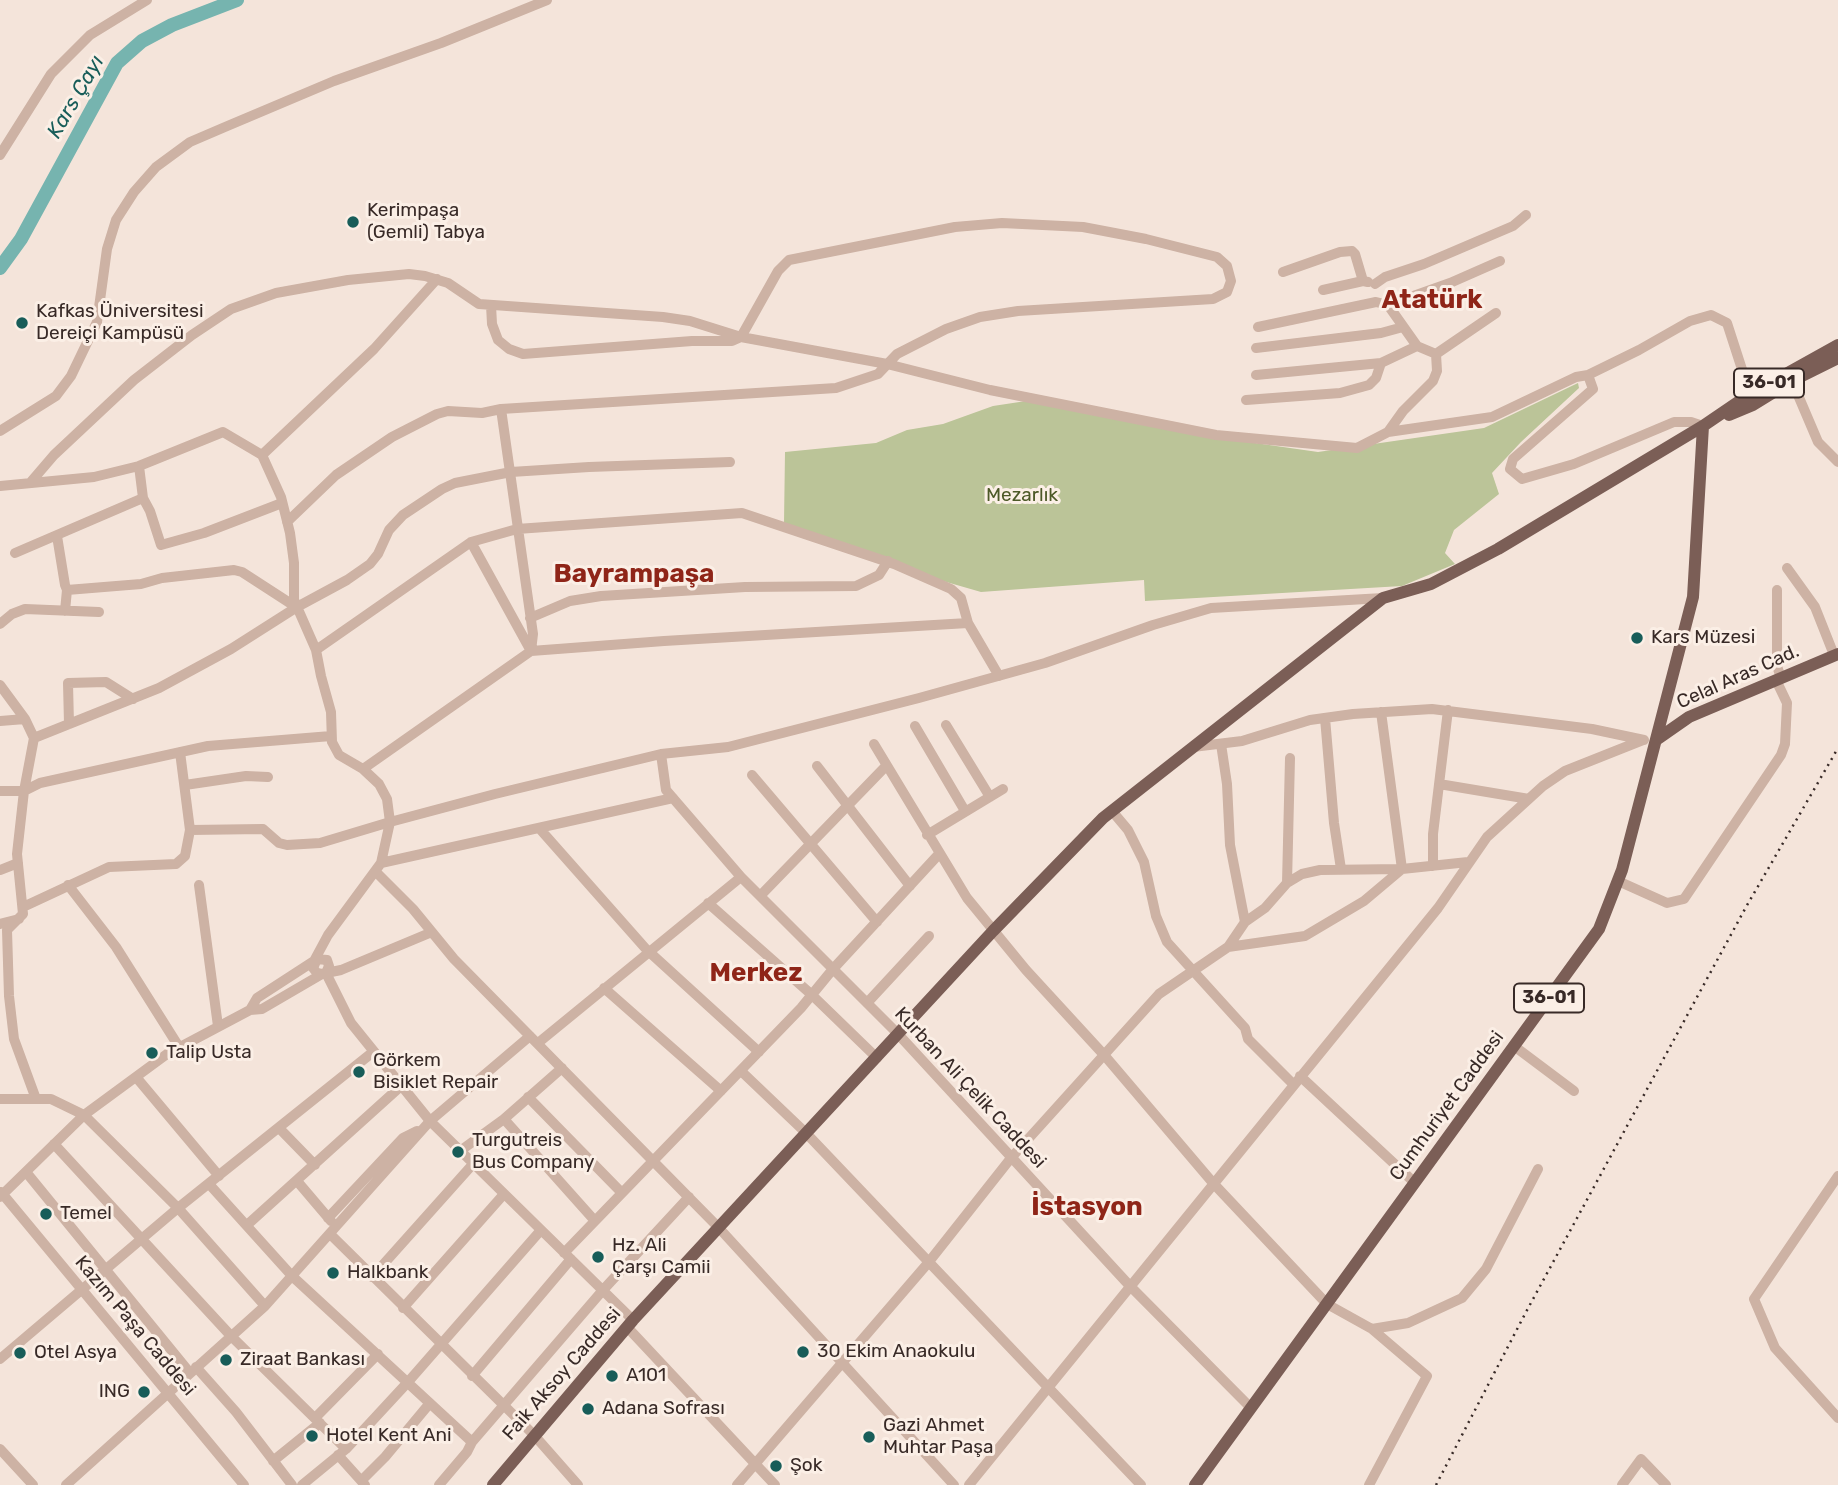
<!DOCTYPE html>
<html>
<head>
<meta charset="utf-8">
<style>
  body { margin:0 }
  canvas { display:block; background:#f4e4da }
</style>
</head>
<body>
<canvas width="1838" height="1485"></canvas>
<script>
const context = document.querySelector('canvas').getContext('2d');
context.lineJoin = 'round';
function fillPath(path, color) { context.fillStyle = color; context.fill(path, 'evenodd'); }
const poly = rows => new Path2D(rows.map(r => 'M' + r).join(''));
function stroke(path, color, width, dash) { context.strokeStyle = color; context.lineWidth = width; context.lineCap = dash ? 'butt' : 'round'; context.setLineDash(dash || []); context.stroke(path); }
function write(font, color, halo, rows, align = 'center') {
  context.font = font + ' Rubik,sans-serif'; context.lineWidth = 6; context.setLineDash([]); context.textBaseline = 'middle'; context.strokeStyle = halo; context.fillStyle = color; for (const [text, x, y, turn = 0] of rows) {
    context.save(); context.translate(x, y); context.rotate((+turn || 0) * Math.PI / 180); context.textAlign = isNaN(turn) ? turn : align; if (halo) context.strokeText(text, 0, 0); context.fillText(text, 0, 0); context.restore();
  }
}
const green = poly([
  [1578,383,1579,388,1521,442,1492,473,1499,494,1454,530,1445,553,1455,564,1402,586,1145,601,1144,580,981,592,936,579,784,523,785,452,876,443,907,430,943,424,993,406,1026,401,1248,442,1318,452,1484,428]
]);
const river = poly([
  [0,268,21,239,117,63,142,41,172,25,237,0]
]);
const minor = poly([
  [0,155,51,74,90,35,147,0],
  [1283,272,1340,252,1352,251,1355,254,1363,281],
  [1375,284,1385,277,1424,264,1513,226,1526,215],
  [1323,290,1363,281,1368,282],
  [1388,305,1450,283,1500,261],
  [1258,327,1376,302,1388,305,1417,346,1436,354],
  [1256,348,1381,333,1403,327],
  [1436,354,1496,313],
  [1256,375,1381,363,1417,346],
  [1588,375,1639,350,1690,321,1711,315,1727,323,1750,394],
  [1792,381,1818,442,1838,462],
  [1246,400,1340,393,1369,385,1376,378,1381,363],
  [501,409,533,634,531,651],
  [0,431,56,396,71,376,97,322,107,249,116,220,134,192,156,167,190,142,225,127,334,81,441,43,547,0],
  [1388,432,1403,411,1433,381,1437,371,1436,354],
  [262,455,374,349,437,279],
  [139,466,143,498,150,511,161,545,204,533,282,503],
  [30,483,54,455,134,380,192,335,231,309,276,293,348,280,409,274,425,276,448,283,479,304,663,317,690,321,741,337,887,364,990,390,1216,435,1357,448,1388,432,1492,417,1576,377,1588,375,1593,389,1513,459,1510,469,1522,479,1574,464,1674,422,1691,422,1703,426],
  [0,486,94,477,139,466,223,432,262,455,281,497,290,533,294,563,294,600,316,650,321,676,331,712,332,742,339,755,363,769,379,784,387,799,390,822,495,794,661,754,728,747,919,698,1045,663,1153,625,1211,608,1383,598],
  [287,522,336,475,392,437,437,414,448,411,482,413,501,409,836,388,878,374,897,354,946,329,980,317,1018,311,1213,299,1227,292,1231,281,1227,266,1217,257,1146,239,1083,227,1002,223,955,227,789,260,778,271,741,337,732,341,692,341,523,354,509,349,498,340,492,324,491,305],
  [57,536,65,585,67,590,65,611],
  [471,542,531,651],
  [15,553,143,498],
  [1787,568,1815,607,1834,655],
  [67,590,141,584,162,578,234,570,242,572,296,607],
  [1777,590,1777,666,1781,678],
  [530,618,570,601,601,596,745,587,856,586,879,575,888,561],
  [0,624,12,614,25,609,99,612],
  [316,650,471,542,517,529,742,513,894,564,951,589,961,598,968,623,999,676],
  [0,685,25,719,34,738],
  [1325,718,1334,823,1341,869],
  [0,721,25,719],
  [69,724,68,683,106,682,133,699],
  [946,725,990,797],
  [915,726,965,811],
  [874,744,967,898,1026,970,1105,1056,1213,1183,1327,1304,1372,1329,1427,1376,1369,1485],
  [1221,744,1227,784,1230,845,1245,922],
  [1193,747,1242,741,1310,720,1353,714,1432,709,1592,729,1644,740],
  [661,754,666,790,741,877,898,1034,1129,1285,1251,1408],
  [817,766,910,886],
  [363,769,531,651,664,641,968,623],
  [752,775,877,922],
  [1439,784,1529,799],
  [185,785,246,776,268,777],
  [0,791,24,791,40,783,208,746,331,736],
  [1112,811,1128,830,1144,862,1156,916,1167,942,1245,1028,1248,1039,1293,1084],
  [539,828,646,949,759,1052],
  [927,835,1003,789],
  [381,863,673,798],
  [1433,866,1433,834,1448,710],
  [0,870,18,863],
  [375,871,413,909,454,959,719,1228,954,1485],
  [1618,881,1667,903,1684,899,1781,755,1785,744,1787,703,1776,680],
  [1287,883,1290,758],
  [68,885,116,947,179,1047],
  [199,885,218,1026],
  [760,896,886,766],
  [708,903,812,995,877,1058],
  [23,907,109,867,176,864,185,856,190,830,180,752],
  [0,924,19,919],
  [432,932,341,970,326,973,322,974,317,973,313,968,317,959,327,960,329,966,326,973,351,1023,430,1121,633,1320],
  [1228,947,1245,922,1265,908,1287,883,1302,874,1320,870,1402,869,1381,712],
  [604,988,721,1091],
  [867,1003,929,936],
  [250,1010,262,1009,322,974],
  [538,1043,741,877],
  [1514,1046,1574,1091],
  [741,1071,806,1133,1141,1485],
  [1300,1076,1415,1183],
  [136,1077,219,1176],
  [528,1097,622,1193],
  [0,1099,51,1099,84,1115,178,1208,265,1306],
  [36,1099,14,1039,9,996,7,930,23,914,17,854,24,791,34,738,159,688,231,649,297,607,347,580,370,564,378,554,389,530,403,515,442,489,455,483,511,472,589,467,730,462],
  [504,1119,595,1221],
  [279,1128,315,1165],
  [54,1144,231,1336,346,1449],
  [460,1151,504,1119,562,1068],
  [26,1172,190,1373],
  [1838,1176,1754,1299,1775,1348,1838,1418],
  [297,1181,331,1221],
  [209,1184,292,1276,472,1442,603,1290,689,1197],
  [1,1192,244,1485],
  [0,1197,84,1115,167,1054,250,1010,257,998,314,961,328,935,381,863,390,822,320,843,287,845,279,843,263,829,190,830],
  [328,1218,403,1138,417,1131],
  [247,1225,401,1086],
  [330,1234,534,1435,578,1485],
  [564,1253,801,1008,833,969,939,854],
  [372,1277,473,1164],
  [403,1308,504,1194],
  [628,1328,775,1485],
  [1372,1329,1408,1323,1462,1298,1486,1269,1538,1169],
  [0,1359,178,1208,373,1052],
  [196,1367,236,1412,292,1485],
  [472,1376,571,1259],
  [315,1418,378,1354],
  [0,1449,33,1485],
  [338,1455,365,1485],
  [273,1461,320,1423],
  [362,1480,385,1457,430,1403],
  [66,1485,265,1306,430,1121,530,1036],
  [302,1485,346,1449,408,1382,541,1230],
  [439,1485,467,1452,472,1442],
  [737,1485,928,1263,1011,1158,1159,994,1228,947,1305,936,1364,901,1402,869,1468,862],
  [969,1485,1438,908,1487,837,1543,786,1565,771,1643,740],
  [1622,1485,1641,1459,1666,1485]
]);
const major = poly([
  [1729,415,1753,405,1792,381,1838,358],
  [1656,740,1689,717,1838,654],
  [493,1485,633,1320,993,931,1103,818,1383,598,1431,584,1498,549,1703,426,1750,394,1838,345],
  [1195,1485,1599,929,1622,870,1693,597,1703,426]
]);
const rail = poly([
  [1436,1485,1526,1312,1746,907,1838,748]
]);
const markers = [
  [353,222,7,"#185d59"],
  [22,323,7,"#185d59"],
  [1637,638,7,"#185d59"],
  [152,1053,7,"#185d59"],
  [359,1072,7,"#185d59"],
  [458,1152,7,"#185d59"],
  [46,1214,7,"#185d59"],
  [598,1257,7,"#185d59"],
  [333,1273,7,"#185d59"],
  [803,1352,7,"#185d59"],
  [20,1353,7,"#185d59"],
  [226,1360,7,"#185d59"],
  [612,1376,7,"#185d59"],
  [144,1392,7,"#185d59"],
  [588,1409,7,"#185d59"],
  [312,1436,7,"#185d59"],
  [869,1437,7,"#185d59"],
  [776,1466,7,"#185d59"]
];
const shields = [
  [1769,383,70],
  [1549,998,70]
];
const shieldNames = [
  ["36-01",1769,383],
  ["36-01",1549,998]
];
const poiNames = [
  ["Kerimpaşa",367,211],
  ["(Gemli) Tabya",367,233],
  ["Kafkas Üniversitesi",36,312],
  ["Dereiçi Kampüsü",36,334],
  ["Kars Müzesi̇",1651,638],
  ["Talip Usta",166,1053],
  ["Görkem",373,1061],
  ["Bisiklet Repair",373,1083],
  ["Turgutreis",472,1141],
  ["Bus Company",472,1163],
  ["Temel",60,1214],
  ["Hz. Ali",612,1246],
  ["Çarşı Camii",612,1268],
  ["Halkbank",347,1273],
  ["30 Ekim Anaokulu",817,1352],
  ["Otel Asya",34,1353],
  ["Ziraat Bankası",240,1360],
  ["A101",626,1376],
  ["ING",130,1392,"right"],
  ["Adana Sofrası",602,1409],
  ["Gazi Ahmet",883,1426],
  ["Muhtar Paşa",883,1448],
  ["Hotel Kent Ani",326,1436],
  ["Şok",790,1466]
];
const parkNames = [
  ["Mezarlık",1022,496]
];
const streetNames = [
  ["Celal Aras Cad.",1738,677,-24],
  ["Kurban Ali Çelik Caddesi",970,1088,47],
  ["Cumhuriyet Caddesi",1447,1106,-54],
  ["Kazım Paşa Caddesi",135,1326,50],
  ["Faik Aksoy Caddesi",562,1374,-49]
];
const waterNames = [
  ["Kars Çayı",76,97,-60]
];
const districtNames = [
  ["Atatürk",1432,300],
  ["Bayrampaşa",634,574],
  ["Merkez",756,973],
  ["İstasyon",1087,1207]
];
fillPath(green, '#bbc498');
stroke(river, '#76b4af', 14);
stroke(minor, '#cdb2a4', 10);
stroke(major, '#7b5e56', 12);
stroke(rail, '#382a27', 2.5, [2, 5]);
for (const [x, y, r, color] of markers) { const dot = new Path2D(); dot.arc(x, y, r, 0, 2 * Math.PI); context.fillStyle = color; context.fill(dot); stroke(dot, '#fbefe6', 2.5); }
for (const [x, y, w] of shields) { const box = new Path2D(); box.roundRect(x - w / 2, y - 14.5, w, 29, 5); context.fillStyle = '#fbefe6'; context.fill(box); stroke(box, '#382a27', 2); }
write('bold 18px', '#382a27', null, shieldNames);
write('19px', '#382a27', '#fbefe6', poiNames, 'left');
write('19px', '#4d5928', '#fbefe6', parkNames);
write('19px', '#382a27', '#fbefe6', streetNames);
write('italic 21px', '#185d59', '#fbefe6', waterNames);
write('bold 26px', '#8f2518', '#fbefe6', districtNames);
</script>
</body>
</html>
